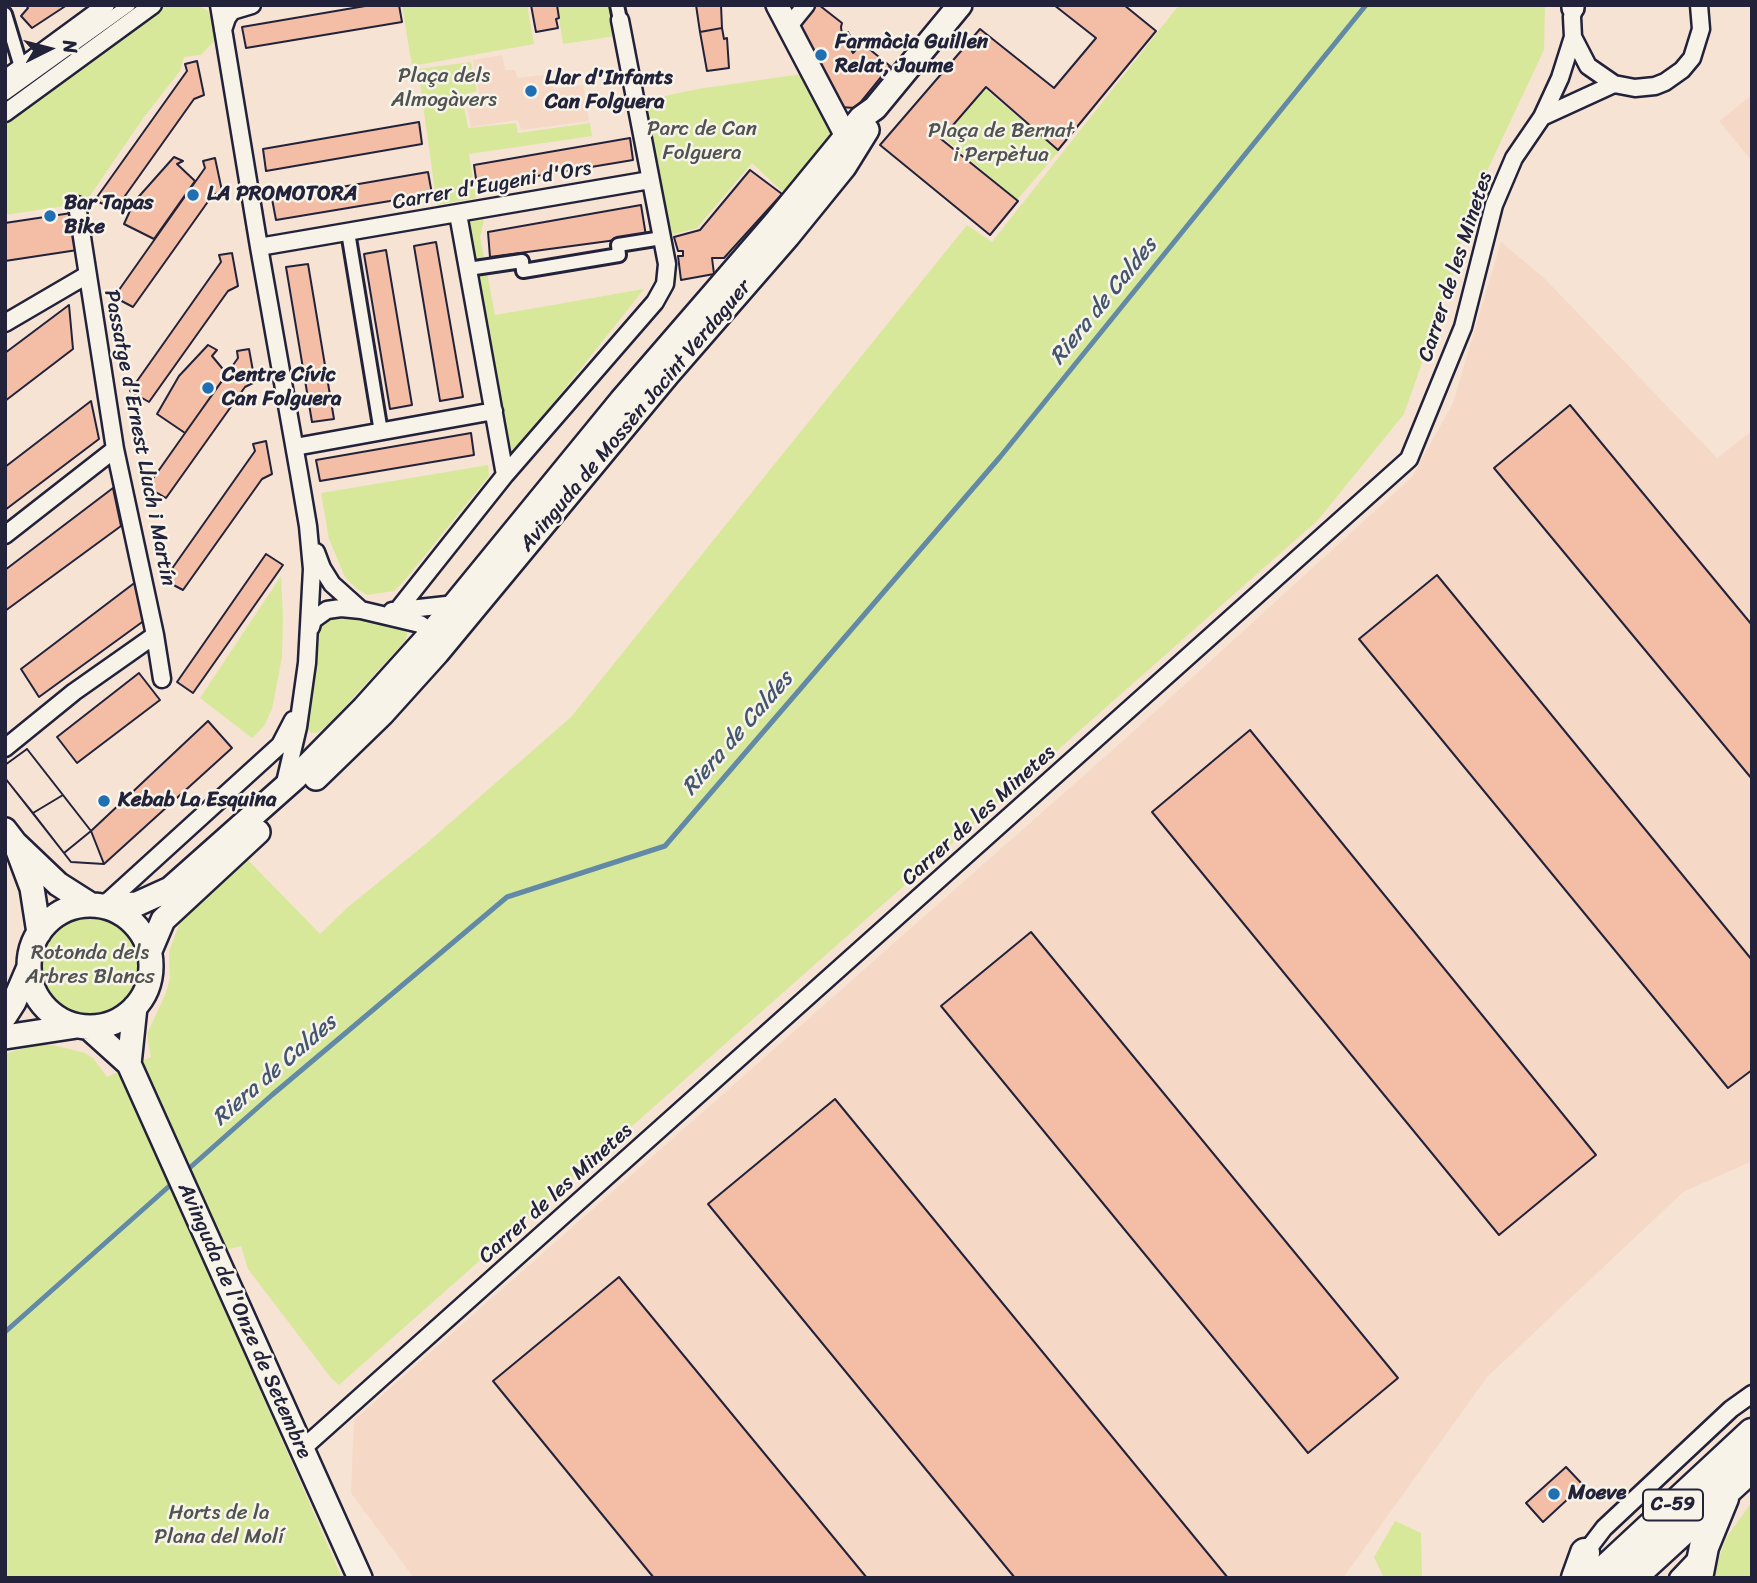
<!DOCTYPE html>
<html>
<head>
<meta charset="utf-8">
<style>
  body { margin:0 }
  #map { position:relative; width:1757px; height:1583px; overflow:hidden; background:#f6e3d4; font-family:Sriracha,sans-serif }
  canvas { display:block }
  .frame { position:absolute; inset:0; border:7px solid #22223b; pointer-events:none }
  .north { position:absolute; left:14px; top:14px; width:70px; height:70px; -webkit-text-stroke:5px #f7f3e8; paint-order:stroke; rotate:84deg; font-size:19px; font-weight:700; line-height:28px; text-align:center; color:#22223b }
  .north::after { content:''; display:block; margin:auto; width:24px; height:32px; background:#22223b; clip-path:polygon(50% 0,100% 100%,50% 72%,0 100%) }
</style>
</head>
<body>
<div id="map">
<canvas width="1757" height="1583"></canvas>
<div class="frame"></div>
<div class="north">N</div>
</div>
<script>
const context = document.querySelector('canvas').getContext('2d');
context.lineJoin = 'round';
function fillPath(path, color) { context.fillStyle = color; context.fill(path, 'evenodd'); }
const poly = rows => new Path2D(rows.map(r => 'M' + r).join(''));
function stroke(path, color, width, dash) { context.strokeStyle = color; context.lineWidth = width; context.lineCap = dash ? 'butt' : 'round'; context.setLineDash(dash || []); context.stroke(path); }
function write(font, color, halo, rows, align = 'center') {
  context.font = font + ' Sriracha,sans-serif'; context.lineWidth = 5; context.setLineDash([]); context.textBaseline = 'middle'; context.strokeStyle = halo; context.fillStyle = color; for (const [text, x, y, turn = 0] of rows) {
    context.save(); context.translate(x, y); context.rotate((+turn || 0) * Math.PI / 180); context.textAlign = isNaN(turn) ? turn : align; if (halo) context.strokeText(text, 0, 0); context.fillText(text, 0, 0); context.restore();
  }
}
const built = poly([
  [502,55,505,70,515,70,517,78,551,74,554,89,583,85,589,121,521,130,518,120,471,127,467,107,472,104,470,95,479,93,473,60],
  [1752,95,1752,161,1719,121],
  [1501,242,1544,278,1717,458,1752,431,1752,1161,1683,1192,1487,1377,1343,1578,414,1578,351,1493,354,1420,1124,740,1412,477,1453,403]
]);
const green = poly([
  [158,5,197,5,208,11,218,37,201,55,184,57,180,71,144,117,85,203,5,215,5,119],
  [402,5,527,5,534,44,412,66],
  [557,5,611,5,616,36,563,44],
  [1179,5,1545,5,1544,50,1470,207,1453,275,1404,414,1318,520,339,1385,331,1378,248,1269,241,1246,202,1256,342,1578,5,1578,5,1054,34,1045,53,1045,85,1053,93,1058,107,1077,151,1057,147,1034,166,993,170,978,169,952,180,922,183,915,248,860,320,934,348,907,427,843,571,717,967,225,992,242],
  [471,62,477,91,468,94,470,104,464,107,468,128,516,123,518,133,590,123,592,136,469,154,476,198,437,205,418,69],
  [802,74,834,136,786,195,752,163,697,228,671,235,677,280,673,281,640,101,698,89],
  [985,89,1059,151,1017,200,944,138],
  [485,215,480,237,495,315,644,289,512,455,466,220],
  [488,465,489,476,405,580,394,591,367,595,357,589,345,577,329,539,321,493],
  [281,576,283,617,282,657,272,709,264,726,252,738,200,698],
  [332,616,358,618,404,629,407,633,406,640,327,726,317,733,311,733,307,728,307,717,318,623],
  '30 966a60 60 0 1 1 120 0a60 60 0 1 1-120 0Z',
  [1752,1502,1752,1578,1715,1578,1716,1567,1726,1538],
  [1395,1521,1421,1533,1422,1578,1384,1578,1374,1557]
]);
const stream = poly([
  [185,1172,272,1095,507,897,665,846,1000,457,1366,5],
  [5,1332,175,1181]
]);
const building = poly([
  [26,5,67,5,32,28,21,16,28,8,26,5],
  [371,5,399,5,402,22,246,48,242,27,371,5],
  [531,5,557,5,559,18,556,19,558,28,536,32,531,5],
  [696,5,721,5,722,28,700,32,696,5],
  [814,5,819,5,842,23,841,27,842,35,848,32,852,40,847,43,853,53,862,43,890,66,856,108,839,107,797,29,814,5],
  [1054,5,1124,5,1156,31,1058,150,986,87,941,139,1018,201,990,235,880,145,980,29,1054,88,1096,38,1054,5],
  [722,28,724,39,727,38,729,68,707,71,700,32,722,28],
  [197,61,204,95,194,99,115,210,95,200,187,71,185,64,197,61],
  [419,122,422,144,266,171,263,149,419,122],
  [630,138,633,160,477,186,474,165,630,138],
  [174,157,183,161,177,164,195,181,154,239,124,224,134,202,174,157],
  [215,158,222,191,212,196,133,307,114,297,205,168,203,161,215,158],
  [750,170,782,194,724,258,712,258,714,274,681,280,678,256,683,256,683,251,678,251,674,237,700,230,750,170],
  [428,172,432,194,276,220,272,199,428,172],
  [641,205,646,236,490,257,488,232,641,205],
  [78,212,84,249,5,261,5,223,78,212],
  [436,242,463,397,440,401,414,246,436,242],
  [386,250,412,405,390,409,364,254,386,250],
  [232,253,238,286,228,291,149,402,130,391,221,262,219,255,232,253],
  [308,264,334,419,312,422,286,267,308,264],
  [69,305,73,349,5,401,5,353,69,305],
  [208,345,217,350,212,356,227,374,185,433,157,414,179,376,208,345],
  [249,349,255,382,245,387,166,498,147,487,238,358,237,351,249,349],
  [91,401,99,439,5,510,5,467,91,401],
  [1570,405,1752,625,1752,779,1494,468,1570,405],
  [471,433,474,455,320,481,316,460,471,433],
  [266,441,272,474,262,479,183,590,164,580,255,451,253,444,266,441],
  [113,488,121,526,5,611,5,570,113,488],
  [266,554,283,565,193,693,177,682,266,554],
  [1437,575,1752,960,1752,1070,1728,1088,1359,639,1437,575],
  [137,581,145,620,39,697,21,669,137,581],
  [139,673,160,700,77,763,57,737,139,673],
  [208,721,232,748,104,864,71,862,5,778,5,765,27,749,91,831,208,721],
  [1250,730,1596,1155,1499,1235,1152,812,1250,730],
  [27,749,63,795,33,813,5,778,5,765,27,749],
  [63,795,91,831,64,853,33,813,63,795],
  [91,831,104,864,71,862,64,853,91,831],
  [1031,932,1398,1378,1308,1453,941,1006,1031,932],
  [835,1099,1228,1578,1015,1578,708,1204,835,1099],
  [619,1277,867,1578,654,1578,493,1381,619,1277],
  [1566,1467,1583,1485,1543,1522,1526,1503,1566,1467]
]);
const pedestrian = poly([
  [617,5,620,20],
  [5,14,21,67],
  [5,94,129,5],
  [348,232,381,432],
  [468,269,522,261,523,271,619,255,618,245,662,238]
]);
const minor = poly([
  [219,5,259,247,299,473,308,526,312,569,307,663,298,727,284,787],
  [1574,5,1572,17,1573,37,1588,66,1614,84,1635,88,1655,86,1665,82,1682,70,1692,58,1701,29,1699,5],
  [789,26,806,5],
  [223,30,227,18,232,11,252,5],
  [5,79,106,5],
  [5,113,153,5],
  [1542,117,1614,84],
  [77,205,115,449,155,635,162,679],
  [458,214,505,475],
  [259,247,650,180],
  [5,323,87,275],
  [295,447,494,411],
  [5,535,115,449],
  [316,552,322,568,332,584,361,610],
  [392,611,455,604],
  [397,611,505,475,655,302,665,284,667,264,620,20],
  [311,627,313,620,327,610,341,608,361,610,420,624,428,630,428,643],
  [5,748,74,692,155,635],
  [103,906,280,745,293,720],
  [302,1449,1409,459,1463,327,1494,205,1514,158,1542,117,1560,78,1573,37],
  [1585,1553,1604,1528,1731,1409,1752,1394],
  [1678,1578,1698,1557]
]);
const tertiary = poly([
  [777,5,846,136],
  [1573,5,1573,8]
]);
const secondary = poly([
  [316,778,382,714,437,653,668,374,788,236,844,167,867,130],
  [5,830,15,843,58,884,91,905],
  [17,848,32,888,39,933],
  '29 966a61 61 0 1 1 122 0a61 61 0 1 1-122 0Z',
  [103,906,137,904,170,889,295,778,364,708,428,637,621,401,775,223,861,118,875,108,960,5],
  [149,953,163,920,258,832],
  [5,1016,14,1002,29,967],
  [88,1027,129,1064,360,1578],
  [5,1037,77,1026],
  [129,1064,135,1007]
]);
const trunk = poly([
  [1576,1578,1585,1553],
  [1596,1578,1752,1433],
  [1631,1578,1752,1467],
  [1698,1578,1704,1547,1724,1498]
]);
const markers = [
  [821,55,7,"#1f6fb2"],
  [531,91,7,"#1f6fb2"],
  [193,195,7,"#1f6fb2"],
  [50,216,7,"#1f6fb2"],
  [208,388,7,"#1f6fb2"],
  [104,801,7,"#1f6fb2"],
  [1554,1494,7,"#1f6fb2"]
];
const shields = [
  [1673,1505,60]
];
const shieldNames = [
  ["C-59",1673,1505]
];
const poiNames = [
  ["Farmàcia Guillen",835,43],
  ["Relat, Jaume",835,67],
  ["Llar d'Infants",545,79],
  ["Can Folguera",545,103],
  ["LA PROMOTORA",207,195],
  ["Bar Tapas",64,204],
  ["Bike",64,228],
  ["Centre Cívic",222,376],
  ["Can Folguera",222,400],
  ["Kebab La Esquina",118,801],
  ["Moeve",1568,1494]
];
const parkNames = [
  ["Plaça dels",444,77],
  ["Almogàvers",444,101],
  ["Parc de Can",702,130],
  ["Folguera",702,154],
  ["Plaça de Bernat",1001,132],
  ["i Perpètua",1001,156],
  ["Rotonda dels",90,954],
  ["Arbres Blancs",90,978],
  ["Horts de la",219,1514],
  ["Plana del Molí",219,1538]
];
const streetNames = [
  ["Carrer d'Eugeni d'Ors",492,186,-10],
  ["Carrer de les Minetes",1456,267,-72],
  ["Avinguda de Mossèn Jacint Verdaguer",636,416,-50],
  ["Passatge d'Ernest Lluch i Martín",139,438,79],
  ["Carrer de les Minetes",979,816,-42],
  ["Carrer de les Minetes",556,1194,-42],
  ["Avinguda de l'Onze de Setembre",244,1321,66]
];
const waterNames = [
  ["Riera de Caldes",1104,302,-51],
  ["Riera de Caldes",738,734,-49],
  ["Riera de Caldes",275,1071,-41]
];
fillPath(built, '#f5d8c6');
fillPath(green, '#d7e89b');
stroke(stream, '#628aa6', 5);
fillPath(building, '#f3bea5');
stroke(building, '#22223b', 2);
stroke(pedestrian, '#22223b', 18);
stroke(minor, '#22223b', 21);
stroke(tertiary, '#22223b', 26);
stroke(secondary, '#22223b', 28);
stroke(trunk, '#22223b', 33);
stroke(pedestrian, '#f7f3e8', 12);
stroke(minor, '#f7f3e8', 16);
stroke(tertiary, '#f7f3e8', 21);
stroke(secondary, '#f7f3e8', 23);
stroke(trunk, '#f7f3e8', 28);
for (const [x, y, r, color] of markers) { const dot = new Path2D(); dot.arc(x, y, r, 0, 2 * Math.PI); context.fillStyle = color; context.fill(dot); stroke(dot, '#f7f3e8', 2.5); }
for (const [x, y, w] of shields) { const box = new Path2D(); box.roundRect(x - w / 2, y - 15.5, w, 31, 5); context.fillStyle = '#f7f3e8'; context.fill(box); stroke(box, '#22223b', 2); }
write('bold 19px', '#22223b', null, shieldNames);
write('bold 21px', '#22223b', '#f7f3e8', poiNames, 'left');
write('21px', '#4f5453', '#f7f3e8', parkNames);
write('21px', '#22223b', '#f7f3e8', streetNames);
write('italic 23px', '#425670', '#f7f3e8', waterNames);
</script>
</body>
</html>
